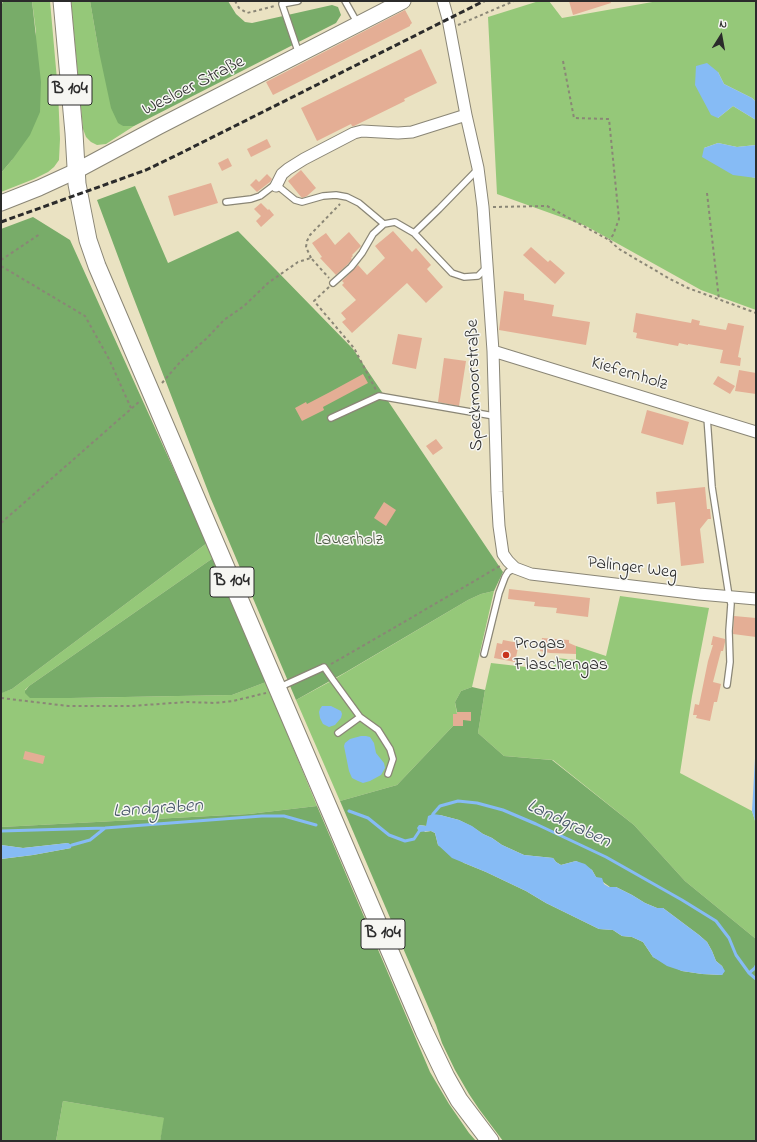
<!DOCTYPE html>
<html>
<head>
<meta charset="utf-8">
<style>
  body { margin:0 }
  #map { position:relative; width:757px; height:1142px; overflow:hidden; background:#eae2c2; font-family:"Indie Flower",sans-serif }
  canvas { display:block }
  .frame { position:absolute; inset:0; border:2px solid #2b2b2b; pointer-events:none }
  .north { position:absolute; left:701px; top:16px; width:40px; height:40px; -webkit-text-stroke:3px #f6f6f2; paint-order:stroke; rotate:11deg; font-size:11px; font-weight:700; line-height:16px; text-align:center; color:#2b2b2b }
  .north::after { content:''; display:block; margin:auto; width:14px; height:18px; background:#2b2b2b; clip-path:polygon(50% 0,100% 100%,50% 72%,0 100%) }
</style>
</head>
<body>
<div id="map">
<canvas width="757" height="1142"></canvas>
<div class="frame"></div>
<div class="north">N</div>
</div>
<script>
const context = document.querySelector('canvas').getContext('2d');
context.lineJoin = 'round';
function fillPath(path, color) { context.fillStyle = color; context.fill(path, 'evenodd'); }
const poly = rows => new Path2D(rows.map(r => 'M' + r).join(''));
function stroke(path, color, width, dash) { context.strokeStyle = color; context.lineWidth = width; context.lineCap = dash ? 'butt' : 'round'; context.setLineDash(dash || []); context.stroke(path); }
function write(font, color, halo, rows, align = 'center') {
  context.font = font + ' "Indie Flower",sans-serif'; context.lineWidth = 3; context.setLineDash([]); context.textBaseline = 'middle'; context.strokeStyle = halo; context.fillStyle = color; for (const [text, x, y, turn = 0] of rows) {
    context.save(); context.translate(x, y); context.rotate((+turn || 0) * Math.PI / 180); context.textAlign = isNaN(turn) ? turn : align; if (halo) context.strokeText(text, 0, 0); context.fillText(text, 0, 0); context.restore();
  }
}
const green = poly([
  [32,1,50,1,58,91,60,139,59,160,54,167,48,172,34,179,1,192,1,173,12,160,36,32],
  [71,1,90,1,98,47,123,126,134,126,106,144,97,145,91,142,86,137,83,129],
  [539,1,549,1,562,18,658,1,756,1,756,102,752,98,724,84,718,72,718,118,733,106,756,120,756,145,737,147,718,143,704,148,747,176,756,178,756,310,701,290,586,226,497,194,488,17],
  [207,543,213,558,29,686,25,690,71,698,232,695,266,682,317,806,249,814,1,827,1,693,12,689],
  [494,591,472,687,461,691,455,702,457,714,453,714,453,726,397,785,340,801,296,700,333,680,468,600,481,594],
  [620,596,709,608,692,696,680,773,752,811,756,824,756,939,685,881,634,825,553,760,504,756,478,733,485,690,491,663,552,670,556,658,576,660,576,646,606,656],
  [63,1101,165,1118,160,1141,56,1141]
]);
const forest = poly([
  [3,1,32,1,41,82,40,112,30,135,12,160,1,173,1,7],
  [90,1,228,1,236,14,245,22,252,23,332,5,338,7,341,15,336,23,134,126,123,126,118,123,111,108,98,47],
  [135,186,168,263,238,231,353,349,503,572,494,591,481,594,468,600,346,672,296,700,211,499,129,286,97,200],
  [33,217,70,240,207,543,12,689,2,693,1,693,1,229],
  [213,558,266,682,232,695,71,698,30,698,25,693,25,691,29,686],
  [472,687,485,690,478,733,504,756,552,760,634,825,685,881,756,939,756,1141,503,1141,479,1109,469,1094,455,1070,442,1043,436,1025,340,801,397,785,453,726,463,726,463,720,471,720,471,712,457,712,455,702,461,691],
  [440,815,459,820,471,826,483,834,492,838,502,845,524,855,553,858,556,862,561,865,576,861,592,870,596,877,610,887,616,887,632,895,645,903,657,908,663,908,699,935,707,942,712,951,716,961,722,966,724,971,722,975,702,974,682,971,653,957,643,942,632,937,622,936,613,930,599,929,546,903,526,891,486,872,464,863,438,845,435,833,431,831,425,832,419,825,427,826,428,821],
  [317,806,430,1072,449,1104,469,1133,476,1141,160,1141,164,1118,63,1101,56,1141,1,1141,1,859,33,855,71,848,68,843,23,848,1,845,1,827,249,814]
]);
const water = poly([
  [707,63,718,72,724,84,752,98,756,102,756,120,733,106,718,118,711,115,695,85,696,66],
  [718,143,737,147,756,145,756,178,733,175,702,157,704,148],
  [322,706,331,706,341,711,342,714,341,718,335,725,329,727,323,724,320,718,319,712,320,709],
  [361,736,366,736,370,737,374,743,376,753,384,763,385,768,381,775,370,781,363,783,358,781,352,778,349,771,344,746,345,743,350,739],
  [756,741,756,824,752,811],
  [433,814,440,815,459,820,472,826,483,834,492,838,502,845,524,855,553,858,556,862,561,865,576,861,585,864,592,870,596,877,602,878,604,884,609,887,616,887,632,895,645,903,657,908,663,908,699,935,707,942,712,951,716,961,722,966,725,971,722,975,702,974,682,971,667,966,653,957,643,942,632,937,622,936,613,930,599,929,546,903,526,891,486,872,452,858,438,845,435,833,431,831,419,832,417,828,419,825,426,826,428,816],
  [68,843,72,845,71,848,33,855,1,859,1,845,23,848]
]);
const stream = poly([
  [349,811,368,818,389,835,405,841,414,839,420,830],
  [432,817,433,814,440,806,458,801,477,803,503,810,536,824,606,857,682,900,716,921,729,938,736,955,749,973,756,979],
  [1,831,105,828,262,816,284,816,316,825],
  [72,845,90,840,105,828],
  [749,973,755,968,756,966]
]);
const building = poly([
  [569,1,610,1,611,3,573,15],
  [405,10,412,23,410,25,410,26,273,95,266,82],
  [421,49,437,83,404,99,405,101,354,126,352,126,351,124,317,141,301,108],
  [267,139,271,147,251,157,247,149],
  [228,158,232,166,222,171,218,163],
  [301,170,316,188,307,196,302,198,288,181],
  [267,174,272,179,270,182,257,192,250,185,256,179,259,182],
  [211,183,218,203,174,216,168,196],
  [261,203,268,210,269,209,274,215,261,227,256,221,261,216,254,209],
  [393,231,412,252,416,248,431,265,427,269,443,287,426,303,407,283,352,333,342,322,346,319,341,313,356,300,342,285,344,283,342,281,358,265,367,275,385,258,375,246],
  [349,232,361,246,352,255,353,256,351,258,352,259,348,264,336,275,320,258,322,257,312,243,326,233,335,245],
  [531,247,548,262,550,260,565,273,555,284,523,255],
  [504,291,524,294,524,300,554,305,552,316,590,322,586,345,499,330],
  [636,313,691,323,692,319,700,321,699,325,726,330,728,323,744,326,738,357,741,358,740,366,720,363,723,350,688,344,688,345,679,343,678,346,636,338,637,333,633,332],
  [398,334,422,338,416,369,392,364],
  [444,358,466,361,459,406,438,402],
  [739,370,756,373,756,394,735,391],
  [363,374,368,383,323,407,324,410,302,421,295,408,306,402,307,404,330,392],
  [718,376,735,386,730,394,713,384],
  [647,410,689,422,683,445,641,433],
  [436,439,443,448,433,455,426,446],
  [705,487,707,509,710,509,711,519,708,519,700,529,704,563,681,566,675,502,657,504,656,492],
  [384,502,396,510,386,526,374,518],
  [509,589,590,598,588,617,556,613,557,608,534,606,535,602,508,599],
  [734,616,756,618,756,637,733,634],
  [713,636,725,639,725,642,723,651,721,651,713,682,721,684,717,702,714,702,710,721,696,718,697,715,693,715,695,704,699,705,708,661,713,645,711,645],
  [542,638,569,640,569,643,576,646,576,654,550,653,540,651],
  [503,640,519,643,515,662,494,658,497,643,502,644],
  [457,712,471,712,471,721,463,720,463,726,453,726,453,714,457,714],
  [25,751,45,756,43,764,23,759]
]);
const path = poly([
  [235,1,239,8,247,13,275,6],
  [458,25,514,1],
  [563,61,574,118,609,119,619,219,613,235,609,240],
  [707,193,719,300],
  [493,207,547,206,609,240,619,249,670,279,688,288,756,313],
  [311,258,306,247,307,241,310,235,340,204],
  [1,260,40,234],
  [1,266,85,316,109,359,131,408],
  [329,287,314,301,354,348,376,390],
  [162,383,181,361,206,339,224,320,244,306,268,283,298,262,311,258,329,278],
  [1,523,140,401],
  [331,664,361,647,500,566],
  [1,698,68,706,131,706,187,702,215,703,233,701,266,693]
]);
const lane = poly([
  [298,1,282,4,299,54],
  [345,1,358,24],
  [226,202,251,199,260,196,273,186,279,187,295,200,302,202,323,196,336,195,347,197,359,203,384,224,395,222,414,233,439,209,478,169],
  [414,233,452,273,464,277,478,276,486,268],
  [333,283,351,267,362,253,373,234,384,224],
  [707,417,712,487,729,596,731,604,729,631,730,662,727,685],
  [331,418,379,396,494,416],
  [484,654,499,593,505,577,508,572,515,568],
  [280,687,324,667,333,680,360,717,338,733],
  [360,717,378,730,390,749,393,759,388,774]
]);
const street = poly([
  [443,1,448,19,466,115,478,168,483,207,493,351,497,492,499,526,503,554,508,561,515,568,531,574,699,594,756,599],
  [276,186,282,174,288,169,304,159,354,133,362,131,398,133,412,132,466,115],
  [493,351,756,432]
]);
const secondary = poly([
  [1,203,39,188,76,171,158,127,403,1]
]);
const primary = poly([
  [62,1,74,133,77,184,88,240,97,266,424,1031,446,1077,459,1100,490,1141]
]);
const rail = poly([
  [1,222,146,170,177,155,484,1]
]);
const markers = [
  [506,655,4,"#c8321e"]
];
const shields = [
  [70,90,44],
  [232,582,44],
  [383,934,44]
];
const shieldNames = [
  ["B 104",70,90],
  ["B 104",232,582],
  ["B 104",383,934]
];
const streetNames = [
  ["Wesloer Straße",194,87,-27],
  ["Kiefernholz",629,375,17],
  ["Speckmoorstraße",476,385,-92],
  ["Palinger Weg",632,569,7]
];
const parkNames = [
  ["Lauerholz",349,541]
];
const poiNames = [
  ["Progas",514,645],
  ["Flaschengas",514,666]
];
const waterNames = [
  ["Landgraben",158,810,-4],
  ["Landgraben",568,825,25]
];
fillPath(green, '#95c879');
fillPath(forest, '#78ac69');
fillPath(water, '#86bbf5');
stroke(stream, '#86bbf5', 3);
fillPath(building, '#e4ae95');
stroke(lane, '#8a8676', 8);
stroke(street, '#8a8676', 13);
stroke(secondary, '#8a8676', 17);
stroke(primary, '#8a8676', 19);
stroke(path, '#8a8676', 2, [3, 3]);
stroke(lane, '#fff', 5.5);
stroke(street, '#fff', 11);
stroke(secondary, '#fff', 15);
stroke(primary, '#fff', 17);
stroke(rail, '#2b2b2b', 3, [6, 3]);
for (const [x, y, r, color] of markers) { const dot = new Path2D(); dot.arc(x, y, r, 0, 2 * Math.PI); context.fillStyle = color; context.fill(dot); stroke(dot, '#f6f6f2', 1.5); }
for (const [x, y, w] of shields) { const box = new Path2D(); box.roundRect(x - w / 2, y - 15, w, 30, 3); context.fillStyle = '#f6f6f2'; context.fill(box); stroke(box, '#2b2b2b', 1); }
write('bold 17px', '#2b2b2b', null, shieldNames);
write('18px', '#2b2b2b', '#f6f6f2', streetNames);
write('18px', '#4b5a42', '#f6f6f2', parkNames);
write('18px', '#2b2b2b', '#f6f6f2', poiNames, 'left');
write('italic 19px', '#465668', '#f6f6f2', waterNames);
</script>
</body>
</html>
